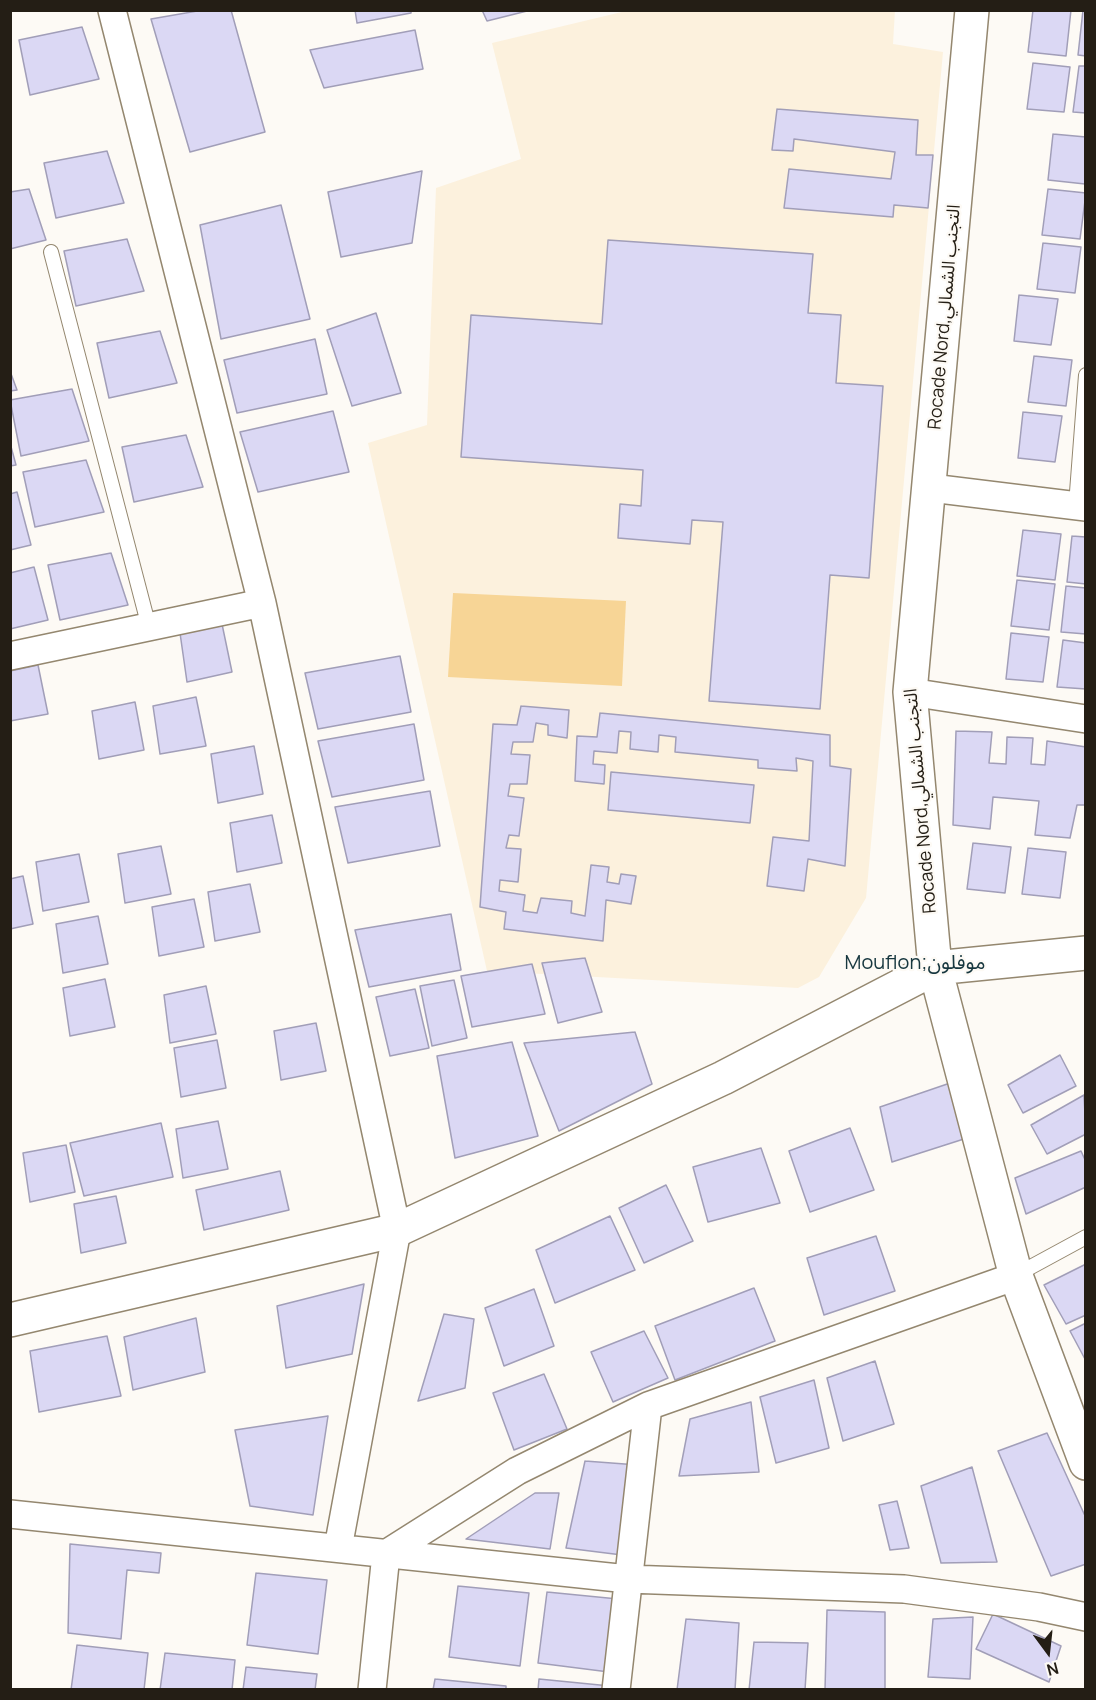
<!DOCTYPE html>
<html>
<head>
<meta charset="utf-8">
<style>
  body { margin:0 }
  #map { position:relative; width:1096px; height:1700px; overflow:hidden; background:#fdfaf5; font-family:Manrope,sans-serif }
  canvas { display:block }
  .frame { position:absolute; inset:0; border:12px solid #241e15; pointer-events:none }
  .north { position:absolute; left:1018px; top:1622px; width:60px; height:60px; -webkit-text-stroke:4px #fdfaf5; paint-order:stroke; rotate:165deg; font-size:16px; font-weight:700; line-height:24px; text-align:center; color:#241e15 }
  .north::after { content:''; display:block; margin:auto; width:21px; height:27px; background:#241e15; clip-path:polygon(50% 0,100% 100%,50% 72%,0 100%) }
</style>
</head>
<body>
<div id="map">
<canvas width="1096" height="1700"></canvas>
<div class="frame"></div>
<div class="north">N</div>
</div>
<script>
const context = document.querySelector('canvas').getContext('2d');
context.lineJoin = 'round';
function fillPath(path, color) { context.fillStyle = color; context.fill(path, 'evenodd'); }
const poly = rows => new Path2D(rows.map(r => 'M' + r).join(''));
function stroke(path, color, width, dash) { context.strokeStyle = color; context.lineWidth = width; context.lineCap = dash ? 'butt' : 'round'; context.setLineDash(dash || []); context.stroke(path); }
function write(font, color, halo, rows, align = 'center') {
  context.font = font + ' Manrope,"Noto Sans Arabic",sans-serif'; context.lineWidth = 4.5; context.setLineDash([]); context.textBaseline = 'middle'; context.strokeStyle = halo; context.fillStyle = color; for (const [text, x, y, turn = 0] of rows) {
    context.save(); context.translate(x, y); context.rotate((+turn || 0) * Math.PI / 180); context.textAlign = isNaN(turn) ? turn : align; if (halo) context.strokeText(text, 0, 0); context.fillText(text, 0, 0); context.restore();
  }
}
const built = poly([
  [895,10,893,44,943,52,866,898,819,977,798,988,487,971,368,443,427,425,436,188,521,159,492,43,626,11]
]);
const green = poly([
  [453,593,626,601,622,686,448,677]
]);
const building = poly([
  [203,10,231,10,265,132,190,152,151,19,203,10],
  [355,10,411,10,411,13,357,23,355,10],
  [482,10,531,10,487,21,482,10],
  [1033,10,1071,10,1066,56,1028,52,1033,10],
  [1083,10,1086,10,1086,56,1078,55,1083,10],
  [82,27,99,79,30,95,19,40,82,27],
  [415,30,423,69,324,88,310,50,415,30],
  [1033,63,1070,67,1064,112,1027,109,1033,63],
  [1079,66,1086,66,1086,113,1073,112,1079,66],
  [777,109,918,120,916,155,933,155,928,208,894,205,893,217,784,208,789,169,891,179,895,152,794,139,793,151,772,150,777,109],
  [1053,134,1086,137,1085,184,1048,180,1053,134],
  [107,151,124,203,56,218,44,163,107,151],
  [422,171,412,243,341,257,328,192,422,171],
  [29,189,46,240,10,249,10,192,29,189],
  [1048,189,1086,193,1080,239,1042,235,1048,189],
  [281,205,310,319,221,339,200,225,281,205],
  [127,239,144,291,76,306,64,251,127,239],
  [608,240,813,254,808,313,841,315,836,383,883,386,869,578,830,575,820,709,709,701,723,522,692,520,690,544,618,538,620,504,641,506,643,470,461,457,471,315,602,324,608,240],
  [1043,243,1081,247,1075,293,1037,289,1043,243],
  [1019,295,1058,299,1051,345,1014,341,1019,295],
  [376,313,401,393,352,406,327,330,376,313],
  [160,331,177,383,109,398,97,343,160,331],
  [315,339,327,394,237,413,224,360,315,339],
  [1034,356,1072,360,1066,406,1028,402,1034,356],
  [10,371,17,390,10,391,10,371],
  [72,389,89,441,21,456,10,400,72,389],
  [333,411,349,472,258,492,240,432,333,411],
  [1023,412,1062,416,1055,462,1018,458,1023,412],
  [186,435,203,487,134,502,122,447,186,435],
  [10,443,16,465,10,466,10,443],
  [86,460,104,512,35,527,23,472,86,460],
  [17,492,31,545,10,550,10,494,17,492],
  [1023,530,1061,534,1055,580,1017,576,1023,530],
  [1072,536,1086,537,1086,584,1067,582,1072,536],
  [111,553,128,605,60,620,48,565,111,553],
  [34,567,48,620,10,629,10,573,34,567],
  [1017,580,1055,584,1049,630,1011,626,1017,580],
  [1066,586,1086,588,1086,634,1061,632,1066,586],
  [222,624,232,672,187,682,180,633,222,624],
  [1011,633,1049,637,1043,682,1006,679,1011,633],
  [1063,640,1086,643,1086,689,1057,687,1063,640],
  [400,656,411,712,318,729,305,673,400,656],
  [38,665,48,714,10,721,10,671,38,665],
  [196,697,206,746,160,754,153,706,196,697],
  [135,702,144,750,99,759,92,711,135,702],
  [521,706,569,710,567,738,548,735,548,725,536,723,533,742,513,742,511,754,530,755,527,784,510,784,508,796,524,798,519,836,509,835,506,848,521,849,518,882,500,880,499,891,525,895,523,911,537,913,541,898,572,901,571,913,585,916,591,865,609,867,607,882,619,884,621,874,636,876,631,904,606,900,603,941,504,929,506,912,480,907,493,724,517,725,521,706],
  [600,713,830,735,830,766,851,769,845,866,808,859,804,891,767,886,773,837,809,841,813,761,796,758,797,771,758,768,758,760,675,752,676,737,659,735,658,752,630,749,631,732,619,731,617,753,594,751,593,764,605,765,604,784,575,781,577,736,597,737,600,713],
  [414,724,424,780,332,797,318,741,414,724],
  [956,731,992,732,989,763,1006,764,1007,737,1033,738,1031,764,1045,765,1047,741,1086,747,1086,805,1077,805,1070,838,1035,835,1039,801,993,797,990,829,953,825,956,731],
  [254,746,263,794,218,803,211,754,254,746],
  [611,772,754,785,750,823,608,810,611,772],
  [430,791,440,846,348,863,335,807,430,791],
  [272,815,282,863,237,872,230,823,272,815],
  [973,843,1011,847,1005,893,967,889,973,843],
  [161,846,171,894,125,903,118,854,161,846],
  [1028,848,1066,852,1060,898,1022,894,1028,848],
  [79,854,89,902,43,911,36,862,79,854],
  [23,876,33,924,10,929,10,879,23,876],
  [250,884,260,932,215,941,208,892,250,884],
  [194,899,204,947,159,956,152,907,194,899],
  [451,914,461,970,369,987,355,930,451,914],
  [98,916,108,964,63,973,56,924,98,916],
  [585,958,602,1012,558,1023,542,963,585,958],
  [532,964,545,1014,472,1027,461,976,532,964],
  [105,979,115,1027,70,1036,63,988,105,979],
  [454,980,467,1038,432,1046,420,986,454,980],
  [206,986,216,1034,170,1043,164,995,206,986],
  [415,989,429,1048,390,1056,376,997,415,989],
  [316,1023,326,1071,281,1080,274,1031,316,1023],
  [635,1032,652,1084,559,1131,524,1043,635,1032],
  [217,1040,226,1088,181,1097,174,1048,217,1040],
  [512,1042,538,1136,455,1158,437,1056,512,1042],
  [1060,1055,1076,1086,1023,1113,1008,1085,1060,1055],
  [956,1081,967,1138,892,1162,880,1107,956,1081],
  [1084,1095,1086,1134,1047,1154,1031,1125,1084,1095],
  [218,1121,228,1169,183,1178,176,1129,218,1121],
  [161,1123,173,1177,84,1196,70,1143,161,1123],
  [850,1128,874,1190,810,1212,789,1151,850,1128],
  [66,1145,75,1192,30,1202,23,1153,66,1145],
  [761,1148,780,1203,708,1222,693,1167,761,1148],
  [1081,1151,1086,1162,1086,1187,1026,1214,1015,1178,1081,1151],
  [280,1171,289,1210,204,1230,196,1190,280,1171],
  [666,1185,693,1241,644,1263,619,1208,666,1185],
  [116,1196,126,1243,81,1253,74,1204,116,1196],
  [610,1216,635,1270,555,1303,536,1250,610,1216],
  [876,1236,895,1291,824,1315,807,1258,876,1236],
  [1086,1264,1086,1315,1066,1324,1044,1285,1086,1264],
  [364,1284,352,1354,286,1368,277,1306,364,1284],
  [754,1288,775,1341,675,1380,655,1326,754,1288],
  [534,1289,554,1346,504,1366,485,1308,534,1289],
  [444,1314,474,1319,465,1388,418,1401,444,1314],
  [196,1318,205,1372,133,1390,124,1337,196,1318],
  [1086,1323,1086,1361,1070,1331,1086,1323],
  [644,1331,668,1378,613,1402,591,1352,644,1331],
  [107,1336,121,1396,39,1412,30,1351,107,1336],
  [875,1361,894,1424,843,1441,827,1378,875,1361],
  [544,1374,567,1429,514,1450,493,1393,544,1374],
  [814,1380,829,1448,776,1463,760,1397,814,1380],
  [751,1402,759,1472,679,1476,690,1419,751,1402],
  [328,1416,313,1515,250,1506,235,1430,328,1416],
  [1047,1433,1086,1518,1086,1564,1051,1576,998,1451,1047,1433],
  [585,1461,638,1465,622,1555,566,1548,585,1461],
  [972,1467,997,1562,941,1563,921,1486,972,1467],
  [535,1493,559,1493,550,1549,466,1539,535,1493],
  [897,1501,909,1548,890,1550,879,1505,897,1501],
  [70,1544,161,1553,159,1573,127,1570,121,1639,68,1633,70,1544],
  [256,1573,327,1580,318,1654,247,1645,256,1573],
  [458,1586,529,1593,520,1666,449,1657,458,1586],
  [547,1592,618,1599,609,1672,538,1663,547,1592],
  [827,1610,885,1612,885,1690,825,1690,827,1610],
  [993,1614,1061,1646,1049,1682,976,1649,993,1614],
  [973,1617,970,1679,928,1677,933,1619,973,1617],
  [686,1619,739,1623,735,1690,677,1690,686,1619],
  [754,1642,808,1643,805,1690,749,1690,754,1642],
  [77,1645,148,1653,144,1690,71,1690,77,1645],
  [165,1653,235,1660,232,1690,160,1690,165,1653],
  [246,1667,317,1674,315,1690,243,1690,246,1667],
  [435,1679,506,1686,506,1690,433,1690,435,1679],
  [539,1679,610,1686,609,1690,538,1690,539,1679]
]);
const lane = poly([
  [51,252,149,627],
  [1076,505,1086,375],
  [1016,1275,1086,1237]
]);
const street = poly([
  [112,10,262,603,397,1230,338,1548],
  [931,488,1086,507],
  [10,656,262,603],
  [910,692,1086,719],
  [10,1514,628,1579,904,1589,1039,1607,1086,1617],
  [372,1690,386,1554,517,1471,648,1406],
  [616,1690,648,1406,1016,1276]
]);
const secondary = poly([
  [972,10,910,692,935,968,1016,1276,1086,1463],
  [10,1320,397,1230,723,1078,935,968,1086,953]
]);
const streetNames = [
  ["Rocade Nord,التجنب الشمالي",945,317,-85],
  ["Rocade Nord,التجنب الشمالي",921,801,-95]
];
const neighbourhoodNames = [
  ["Mouflon;موفلون",915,963]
];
fillPath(built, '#fcf1dd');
fillPath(green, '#f7d596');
fillPath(building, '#dbd8f4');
stroke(building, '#a19eb8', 1.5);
stroke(lane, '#94876f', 16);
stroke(street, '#94876f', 30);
stroke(secondary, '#94876f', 36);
stroke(lane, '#fff', 14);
stroke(street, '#fff', 27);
stroke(secondary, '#fff', 33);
write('18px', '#241e15', '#fdfaf5', streetNames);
write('20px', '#17373f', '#fdfaf5', neighbourhoodNames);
</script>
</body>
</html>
